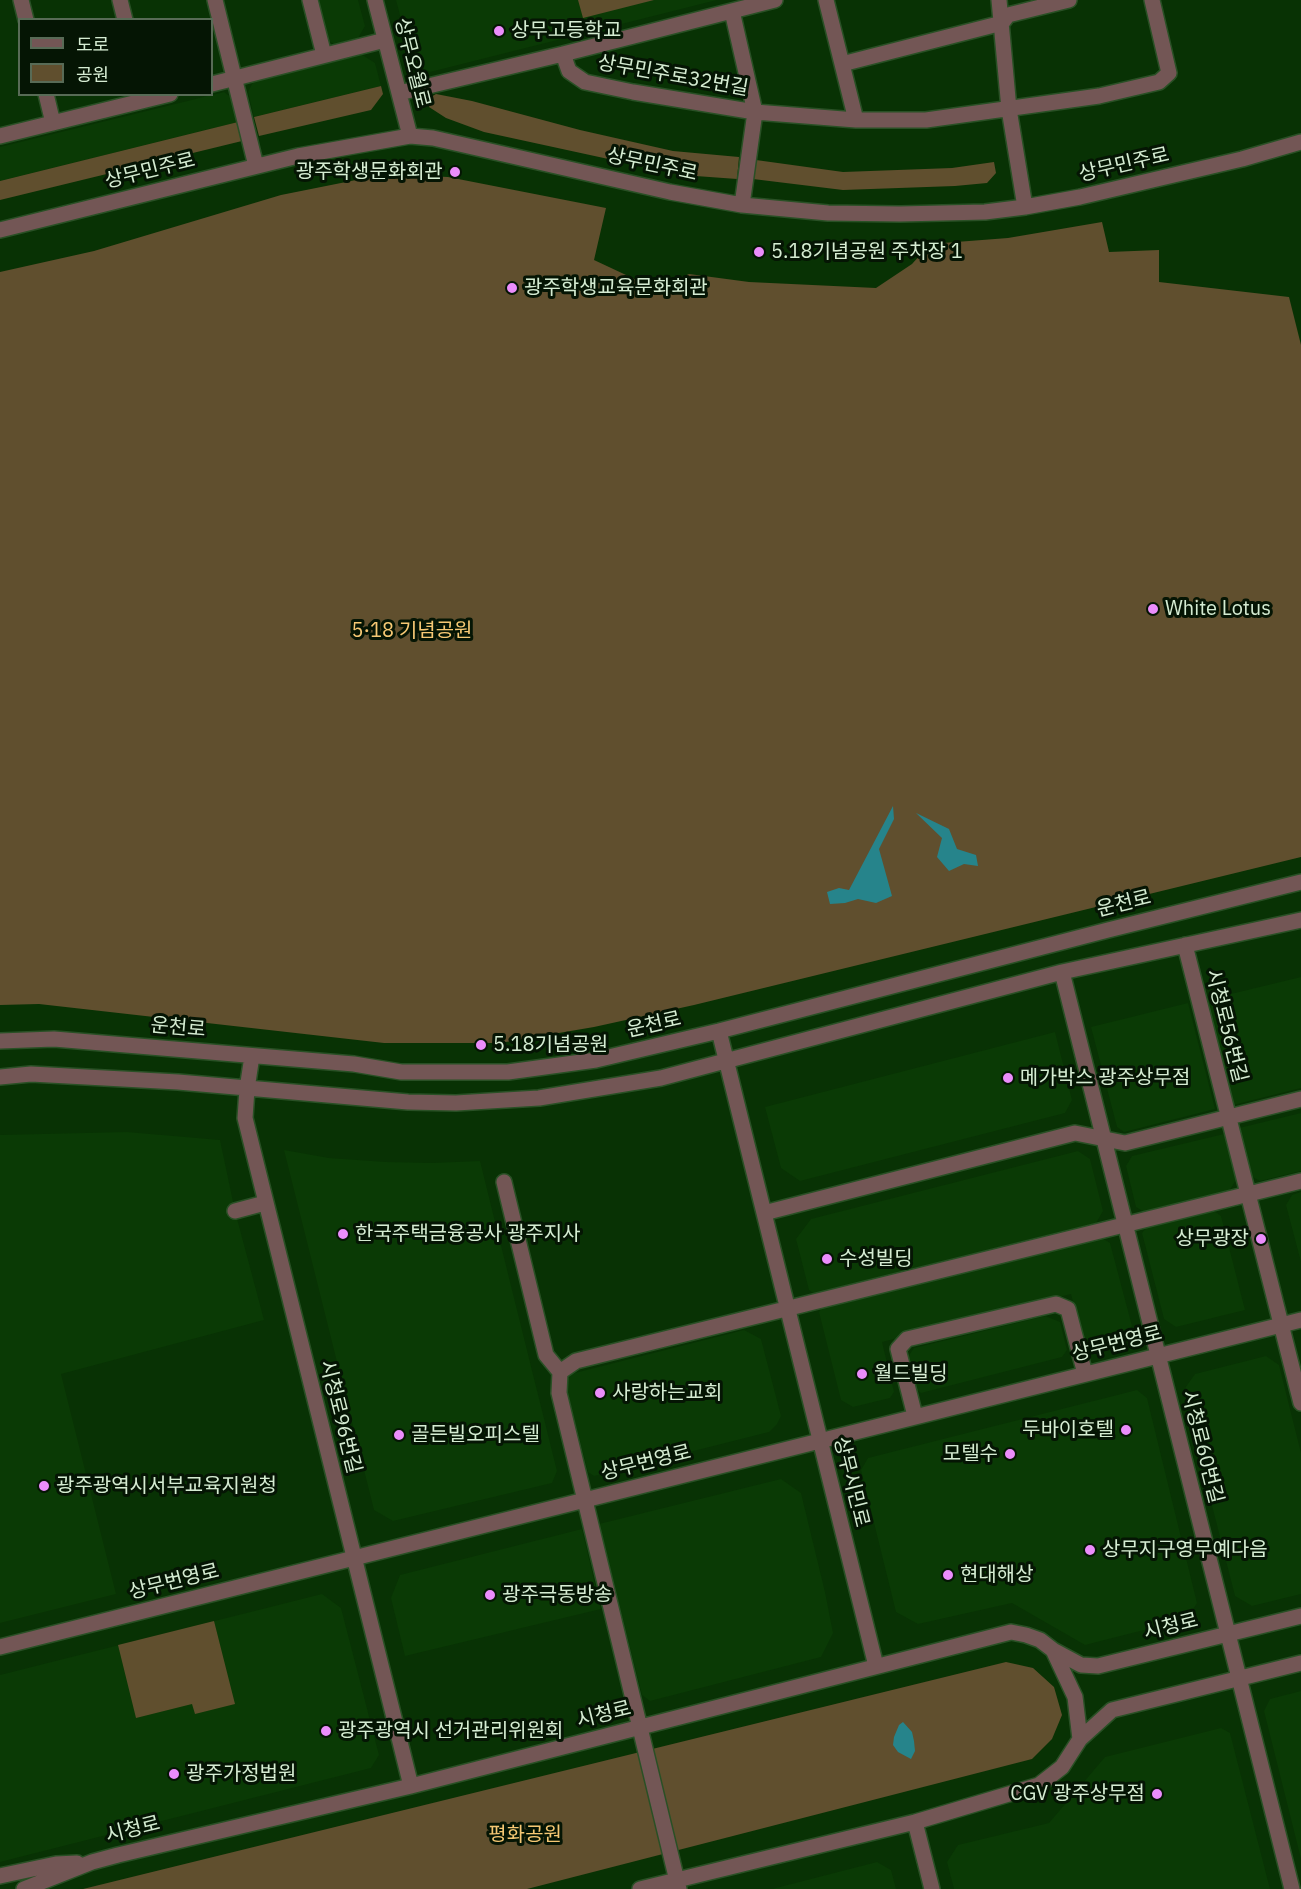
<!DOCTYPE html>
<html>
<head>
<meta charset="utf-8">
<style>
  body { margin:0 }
  #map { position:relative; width:1301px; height:1889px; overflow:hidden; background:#083204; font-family:"IBM Plex Sans","Noto Sans KR",sans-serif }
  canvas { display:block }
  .legend { position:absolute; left:18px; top:18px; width:195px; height:78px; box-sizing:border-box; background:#051504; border:2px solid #586b56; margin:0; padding:8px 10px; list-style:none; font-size:18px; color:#d5ecd2 }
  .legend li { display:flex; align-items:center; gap:12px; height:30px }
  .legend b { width:30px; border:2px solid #586b56 }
</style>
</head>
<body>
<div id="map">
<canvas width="1301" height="1889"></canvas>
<ul class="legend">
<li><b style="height:8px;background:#735655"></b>도로</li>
<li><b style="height:16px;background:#604f2e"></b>공원</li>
</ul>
</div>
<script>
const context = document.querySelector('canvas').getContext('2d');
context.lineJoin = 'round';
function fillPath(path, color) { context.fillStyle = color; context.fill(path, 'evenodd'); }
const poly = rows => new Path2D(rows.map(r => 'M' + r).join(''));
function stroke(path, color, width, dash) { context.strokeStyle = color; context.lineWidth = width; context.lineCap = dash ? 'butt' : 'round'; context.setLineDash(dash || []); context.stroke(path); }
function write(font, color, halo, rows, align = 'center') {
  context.font = font + ' "IBM Plex Sans","Noto Sans KR",sans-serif'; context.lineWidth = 6; context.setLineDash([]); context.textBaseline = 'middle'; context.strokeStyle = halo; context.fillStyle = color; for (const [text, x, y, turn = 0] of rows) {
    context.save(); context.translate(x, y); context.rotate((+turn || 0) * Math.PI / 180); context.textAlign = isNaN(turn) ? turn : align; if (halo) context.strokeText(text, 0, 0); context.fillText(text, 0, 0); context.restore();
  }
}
const built = poly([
  [317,0,358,0,365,26,358,38,334,44,327,40],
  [396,0,717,0,430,72,412,62],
  [361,54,375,63,381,86,254,117,248,92,253,82],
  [224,92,232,98,238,122,0,181,0,147],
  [1301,977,1301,1088,1233,1105,1206,1000],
  [1188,1003,1215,1109,1124,1132,1117,1127,1091,1027],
  [1055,1032,1072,1100,1065,1113,800,1181,781,1168,765,1107],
  [1301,1113,1301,1171,1260,1181,1251,1176,1239,1128],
  [127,1132,220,1140,235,1211,264,1320,61,1374,116,1594,0,1623,0,1135],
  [1224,1134,1236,1180,1229,1191,1144,1212,1136,1207,1126,1166,1132,1156],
  [284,1150,329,1158,386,1162,431,1163,480,1161,557,1471,552,1483,393,1521,374,1510],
  [1078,1151,1090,1159,1103,1211,1096,1223,813,1293,809,1290,796,1239,811,1219],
  [1301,1192,1301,1262,1286,1205,1292,1195],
  [1214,1211,1221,1216,1245,1310,1176,1327,1164,1319,1142,1233,1147,1227],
  [1100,1237,1110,1243,1132,1326,1123,1340,1093,1348,1084,1344,1071,1294,882,1342,894,1392,890,1398,853,1407,841,1400,819,1312,823,1306],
  [1045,1316,1060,1322,1067,1350,1062,1357,921,1393,915,1389,907,1358,914,1348],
  [744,1330,761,1339,781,1416,777,1424,769,1432,594,1476,588,1472,565,1384,571,1374],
  [1266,1356,1279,1365,1301,1453,1301,1594,1252,1606,1235,1596,1183,1391,1195,1374],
  [1137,1390,1147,1398,1197,1603,1187,1619,1085,1645,1012,1603,918,1624,896,1612,861,1470,868,1458],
  [781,1479,801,1493,825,1592,833,1633,821,1657,650,1701,642,1695,599,1524],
  [582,1529,601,1609,405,1656,391,1598,400,1575],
  [322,1594,341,1608,379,1755,371,1768,0,1862,0,1675],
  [1301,1691,1301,1859,1264,1711,1270,1699],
  [1221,1728,1230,1733,1270,1889,954,1889,947,1862,958,1845,1049,1823,1105,1757],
  [877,1862,891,1870,896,1889,772,1889]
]);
const green = poly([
  [578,0,654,0,583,18],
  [381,86,383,94,371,110,259,136,254,117],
  [436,94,472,101,580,130,673,151,739,157,737,179,682,175,484,132,446,118,429,107,431,97],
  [238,122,242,141,0,200,0,181],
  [756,160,843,172,952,168,994,162,996,173,987,183,955,186,843,190,753,179],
  [386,174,448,177,606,208,594,260,656,289,689,274,749,282,876,288,912,264,930,244,1008,238,1102,222,1109,252,1159,250,1159,282,1289,297,1301,345,1301,857,694,1005,594,1027,500,1043,384,1043,39,1004,0,1005,0,272,94,251,281,195],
  [214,1621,235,1704,195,1714,192,1704,136,1718,118,1645],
  [1006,1662,1033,1668,1054,1687,1062,1715,1052,1739,1032,1759,527,1889,83,1889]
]);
const water = poly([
  [893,806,894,819,879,849,892,896,876,903,858,899,845,903,830,904,827,892,839,888,849,890],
  [916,813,949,829,957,849,976,855,978,866,964,864,949,871,937,857,942,838],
  [903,1722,912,1732,914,1741,915,1751,911,1759,898,1752,893,1745,894,1737,899,1725]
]);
const minor = poly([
  [21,0,26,20],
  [120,0,125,20],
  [215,0,256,166],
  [310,0,324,55],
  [375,0,410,136],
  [775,0,563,54,569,71,585,82,633,92,755,112,856,120,926,120,1099,96,1159,82,1169,73,1152,0],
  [826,0,856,120],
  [999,0,1009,109,1025,207],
  [732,11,755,112,742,205],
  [842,64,1002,23,1008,15,1069,0],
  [212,84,385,40],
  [399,93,563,54],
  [46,94,53,123],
  [0,136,170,94],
  [0,230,298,156,410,136,433,138,670,192,742,205,828,213,900,214,985,212,1025,207,1080,197,1242,159,1301,142],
  [1185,945,1301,1403],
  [1062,972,1292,1889],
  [719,1031,876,1666],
  [0,1041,54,1039,354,1064,401,1072,508,1072,596,1060,719,1031,1108,930,1301,882],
  [252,1056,247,1089,245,1118,411,1786],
  [0,1077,31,1074,178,1082,408,1102,456,1103,539,1098,661,1078,1062,972,1301,920],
  [504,1182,546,1355,560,1372,559,1393,679,1889],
  [235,1211,265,1203],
  [764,1213,1075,1133,1125,1143,1301,1099],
  [560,1372,576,1361,1301,1181],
  [915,1416,898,1349,907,1339,1056,1304,1068,1309,1085,1374],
  [0,1647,1301,1320],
  [1053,1650,1081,1665,1098,1666,1301,1616],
  [1080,1739,1112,1710,1301,1663],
  [915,1822,932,1889],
  [0,1876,56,1864,77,1863],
  [24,1889,92,1862,118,1855,411,1786,1011,1632,1026,1635,1040,1640,1053,1650,1075,1697,1080,1739,1062,1767,1039,1785,915,1822,640,1889]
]);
const markers = [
  [499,31,6,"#eb8dfb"],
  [455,172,6,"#eb8dfb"],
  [759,252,6,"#eb8dfb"],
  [512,288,6,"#eb8dfb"],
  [1153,609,6,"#eb8dfb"],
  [481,1045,6,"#eb8dfb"],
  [1008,1078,6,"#eb8dfb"],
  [343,1234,6,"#eb8dfb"],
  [1261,1239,6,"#eb8dfb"],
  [827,1259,6,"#eb8dfb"],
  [862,1374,6,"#eb8dfb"],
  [600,1393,6,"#eb8dfb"],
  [1126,1430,6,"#eb8dfb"],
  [399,1435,6,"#eb8dfb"],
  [1010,1454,6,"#eb8dfb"],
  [44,1486,6,"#eb8dfb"],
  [1090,1550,6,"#eb8dfb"],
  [948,1575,6,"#eb8dfb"],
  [490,1595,6,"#eb8dfb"],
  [326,1731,6,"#eb8dfb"],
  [174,1774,6,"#eb8dfb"],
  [1157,1794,6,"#eb8dfb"]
];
const poiNames = [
  ["상무고등학교",511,31],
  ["광주학생문화회관",443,172,"right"],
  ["5.18기념공원 주차장 1",771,252],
  ["광주학생교육문화회관",524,288],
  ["White Lotus",1165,609],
  ["5.18기념공원",493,1045],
  ["메가박스 광주상무점",1020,1078],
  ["한국주택금융공사 광주지사",355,1234],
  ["상무광장",1249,1239,"right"],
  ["수성빌딩",839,1259],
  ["월드빌딩",874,1374],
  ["사랑하는교회",612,1393],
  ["두바이호텔",1114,1430,"right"],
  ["골든빌오피스텔",411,1435],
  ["모텔수",998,1454,"right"],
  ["광주광역시서부교육지원청",56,1486],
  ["상무지구영무예다음",1102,1550],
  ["현대해상",960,1575],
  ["광주극동방송",502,1595],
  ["광주광역시 선거관리위원회",338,1731],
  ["광주가정법원",186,1774],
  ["CGV 광주상무점",1145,1794,"right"]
];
const streetNames = [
  ["상무오월로",412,63,76],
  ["상무민주로32번길",673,76,10],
  ["상무민주로",652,165,12],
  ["상무민주로",1124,165,-13],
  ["상무민주로",150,171,-14],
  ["운천로",1124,904,-14],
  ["운천로",654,1025,-13],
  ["시청로56번길",1226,1026,76],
  ["운천로",178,1028,5],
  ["상무번영로",1117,1344,-14],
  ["시청로96번길",340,1417,76],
  ["시청로60번길",1202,1447,76],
  ["상무번영로",646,1463,-14],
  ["상무시민로",851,1482,76],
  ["상무번영로",174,1582,-14],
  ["시청로",1171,1627,-14],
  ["시청로",604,1715,-14],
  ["시청로",133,1830,-14]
];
const parkNames = [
  ["5·18 기념공원",412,631],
  ["평화공원",525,1835]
];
fillPath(built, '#0a3a05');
fillPath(green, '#604f2e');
fillPath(water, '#26848b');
stroke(minor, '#295025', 18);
stroke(minor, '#735655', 15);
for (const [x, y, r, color] of markers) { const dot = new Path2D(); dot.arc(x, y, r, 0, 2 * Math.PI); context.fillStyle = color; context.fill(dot); stroke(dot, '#051504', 2); }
write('20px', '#d5ecd2', '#051504', poiNames, 'left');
write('20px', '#d5ecd2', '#051504', streetNames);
write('20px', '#f6c874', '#051504', parkNames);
</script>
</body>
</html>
